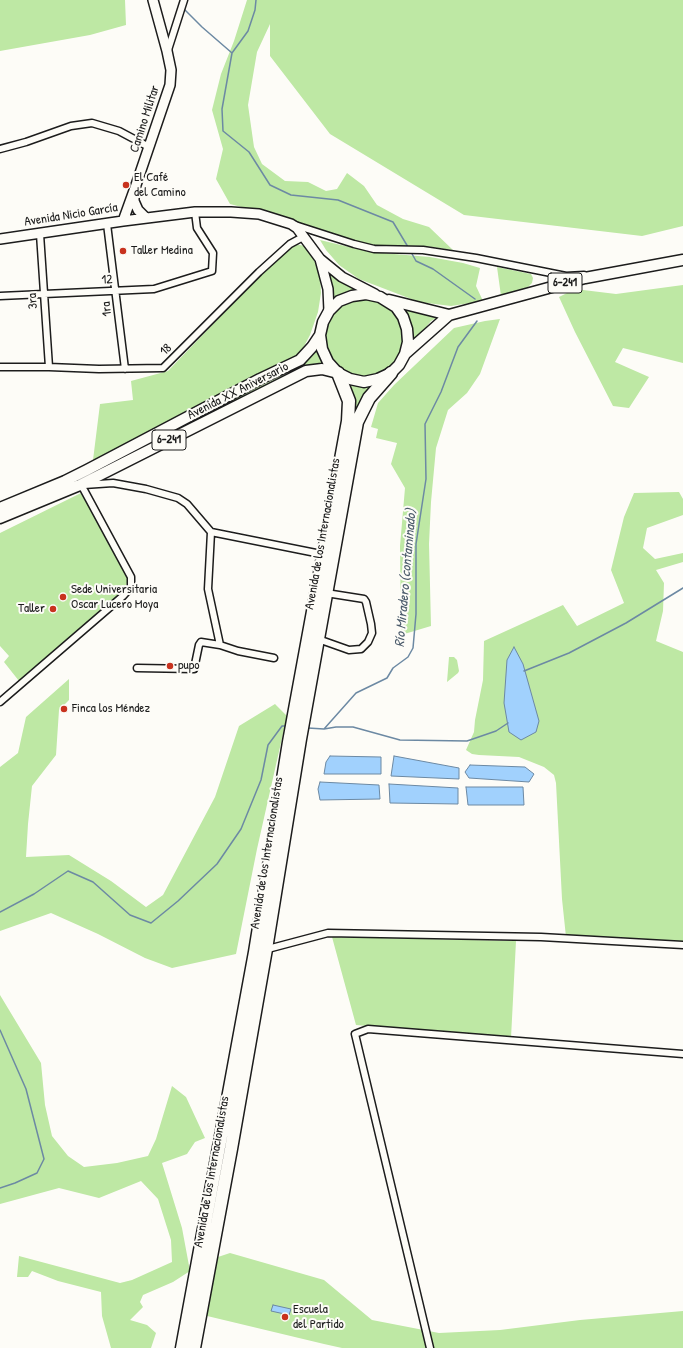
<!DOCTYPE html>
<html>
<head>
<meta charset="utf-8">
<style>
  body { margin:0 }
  canvas { display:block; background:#fdfcf7 }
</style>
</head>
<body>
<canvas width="683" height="1348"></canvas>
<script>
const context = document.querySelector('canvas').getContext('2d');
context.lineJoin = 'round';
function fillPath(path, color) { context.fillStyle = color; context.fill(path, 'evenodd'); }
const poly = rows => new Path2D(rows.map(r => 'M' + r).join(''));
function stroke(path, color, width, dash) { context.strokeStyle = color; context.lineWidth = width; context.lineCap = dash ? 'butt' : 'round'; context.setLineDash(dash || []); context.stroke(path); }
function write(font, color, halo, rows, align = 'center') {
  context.font = font + ' "Patrick Hand",sans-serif'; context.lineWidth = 4; context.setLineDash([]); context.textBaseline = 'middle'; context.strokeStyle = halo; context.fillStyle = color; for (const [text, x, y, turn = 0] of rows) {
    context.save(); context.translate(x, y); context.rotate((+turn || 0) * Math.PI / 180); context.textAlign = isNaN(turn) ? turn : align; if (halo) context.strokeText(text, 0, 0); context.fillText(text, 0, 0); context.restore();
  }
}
const green = poly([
  [0,0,125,0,126,25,90,35,0,51],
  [247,0,683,0,683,226,642,236,464,215,330,134,270,56,270,24,257,52,248,105,254,147,262,164,285,181,308,182,326,191,337,189,347,173,364,186,377,205,403,219,429,227,453,250,425,246,373,245,356,241,288,219,230,204,216,179,223,149,212,110,221,74,234,41],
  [320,240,370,252,430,257,463,263,480,268,476,286,483,301,451,306,419,302,359,279,339,265,326,250],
  [295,244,305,246,312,256,320,273,321,293,318,312,310,335,301,352,285,363,93,460,100,404,133,400,131,381,168,371,267,268],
  [324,267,359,289,344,293,331,303],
  [497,267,531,274,533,278,532,283,528,287,501,296],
  [683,285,683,363,623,348,615,362,649,377,629,408,613,406,575,332,559,297,575,289,616,294],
  '325 338a39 39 0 1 1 78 0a39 39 0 1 1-78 0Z',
  [400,305,416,312,440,316,431,321,413,343],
  [500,319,480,374,467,393,448,410,436,448,431,502,429,544,431,626,401,635,400,546,405,488,391,464,397,443,376,438,378,429,371,427,378,403,394,385,454,328,485,321],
  [317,349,325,363,305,369,202,419,199,418,200,415,302,366],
  [344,381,364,386,373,386,359,403,353,417],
  [192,419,195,420,195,422,79,481,79,478],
  [83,492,128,578,125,591,48,659,19,681,4,662,9,656,0,646,0,533],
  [679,492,683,499,683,515,647,528,643,548,655,559,683,553,683,562,656,570,664,583,663,611,656,641,683,652,683,943,566,937,562,899,556,783,554,775,544,767,519,757,479,755,472,754,466,750,474,732,475,720,483,680,484,641,563,605,577,626,624,603,611,570,624,517,634,493],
  [449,657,454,657,457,660,459,671,458,673,447,682],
  [69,679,69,700,59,710,56,755,32,786,28,824,26,857,69,855,111,881,146,907,163,895,215,797,239,726,275,704,287,716,257,849,236,954,172,968,145,958,98,934,51,913,0,931,0,767,18,753,26,717],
  [332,937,516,941,511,1038,356,1025],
  [0,995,41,1063,45,1105,52,1136,68,1156,84,1167,117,1163,148,1156,156,1139,172,1086,186,1097,205,1138,195,1142,187,1154,162,1163,182,1228,190,1271,173,1282,143,1295,140,1302,143,1307,130,1320,147,1325,156,1333,151,1348,111,1348,102,1316,101,1292,58,1281,32,1271,28,1277,17,1277,19,1256,120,1283,132,1280,172,1262,171,1240,158,1199,141,1181,99,1198,59,1188,0,1204],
  [230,1253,324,1280,372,1320,439,1333,500,1330,580,1320,683,1311,683,1348,342,1348,324,1344,203,1315,218,1257]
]);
const water = poly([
  [514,647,523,664,539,721,536,732,521,740,509,732,504,703,507,660,514,647],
  [330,756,381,757,381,774,324,774,326,762,330,756],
  [394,756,459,768,459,779,391,776,394,756],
  [470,765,525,767,534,774,529,782,469,778,465,772,470,765],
  [320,782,379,785,380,799,320,800,318,789,320,782],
  [389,784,458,788,458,804,390,803,389,784],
  [466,787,523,787,524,805,468,805,466,787],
  [273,1305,291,1309,289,1315,271,1311,273,1305]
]);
const stream = poly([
  [256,0,255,10,248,31,232,53,222,109,223,131,249,152,270,185,291,195,338,200,393,222,408,247],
  [183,8,202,27,232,53],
  [411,252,416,261,433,269,475,299],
  [524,671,569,653,626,623,683,588],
  [308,728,324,729,356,693,387,678,393,668,408,657,413,648,416,614,416,544,426,479,425,424,441,392,458,347,477,321],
  [324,729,336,727,353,727,400,740,467,741,496,731,508,723],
  [0,912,34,894,68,871,93,882,130,915,151,923,178,901,217,864,241,829,261,780,268,745,282,726,286,726],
  [0,1030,26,1089,44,1159,37,1173,15,1183,0,1188]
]);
const street = poly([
  [168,50,184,0],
  [0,149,26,142,71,126,92,123,119,131,149,147],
  [107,224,125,369],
  [295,225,354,244,374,249,423,250,476,258,566,276,584,275],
  [40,234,49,367],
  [0,296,154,289,212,271,213,253,197,228,195,212],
  [0,367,49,367,99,369,163,368,259,272,290,244,303,237],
  [84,485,113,483,146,489,178,498,187,504,211,532,326,555],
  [211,532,208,589,220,645],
  [318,639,349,650,361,649,368,642,372,633,371,624,366,602,364,599,326,593],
  [137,668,194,669,199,645,201,642,220,645,238,651,274,658],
  [0,702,123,596,131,587,131,577,84,490,80,485,77,484],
  [264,950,328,933,541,937,683,945],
  [430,1348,355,1034,368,1029,683,1054]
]);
const secondary = poly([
  [134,193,134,201,138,210,146,218],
  [123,221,136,185,170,85,171,70,167,51,153,0],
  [0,239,123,221,195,212,231,212,259,214,291,224,297,228,320,259,342,277,375,294],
  [320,259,328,289,329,311]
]);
const primary = poly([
  [389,300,449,315],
  [405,354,449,315,585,278,683,260],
  [0,508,65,481,87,470,260,379,300,360,312,347,320,335,323,322,329,311,339,301,352,296,366,294,380,297,396,307,403,317,407,329,408,342,405,354,399,365,391,373,378,379,364,382,350,379,338,373,328,362,322,349,320,335],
  [0,518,80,485,306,371,322,369,338,373]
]);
const highway = poly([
  [182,1348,255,952,289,742,348,421,349,401,338,373],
  [194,1348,231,1149,266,949,300,739,357,422,369,398,391,373]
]);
const markers = [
  [126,185,4,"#c8321e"],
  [123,251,4,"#c8321e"],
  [63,597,4,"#c8321e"],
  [53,609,4,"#c8321e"],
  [170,666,4,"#c8321e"],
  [64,709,4,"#c8321e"],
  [285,1317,4,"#c8321e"]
];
const shields = [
  [565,283,34],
  [169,440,34]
];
const shieldNames = [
  ["6-241",565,283],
  ["6-241",169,440]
];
const streetNames = [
  ["Camino Militar",145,119,-72],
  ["Avenida Nicio García",71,215,-9],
  ["12",107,280,-3],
  ["3ra",33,301,-94],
  ["1ra",107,309,-97],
  ["18",166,350,-45],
  ["Avenida XX Aniversario",238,391,-27],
  ["Avenida de los Internacionalistas",323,534,-80],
  ["Avenida de los Internacionalistas",267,853,-81],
  ["Avenida de los Internacionalistas",212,1172,-80]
];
const poiNames = [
  ["El Café",134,178],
  ["del Camino",134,193],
  ["Taller Medina",131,251],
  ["Sede Universitaria",71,590],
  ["Oscar Lucero Moya",71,605],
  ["Taller",45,609,"right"],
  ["pupo",178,666],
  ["Finca los Méndez",72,709],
  ["Escuela",293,1310],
  ["del Partido",293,1325]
];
const waterNames = [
  ["Río Miradero (contaminado)",406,578,-85]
];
fillPath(green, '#bee8a4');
fillPath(water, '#a1d1fd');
stroke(water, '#6c89a3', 1);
stroke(stream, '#6c89a3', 1.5);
stroke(street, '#1c1c1c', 9);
stroke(secondary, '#1c1c1c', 12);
stroke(primary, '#1c1c1c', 13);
stroke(highway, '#1c1c1c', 15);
stroke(street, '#fdfcf7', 6);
stroke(secondary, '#fdfcf7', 9);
stroke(primary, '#fdfcf7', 10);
stroke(highway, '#fdfcf7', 12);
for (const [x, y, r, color] of markers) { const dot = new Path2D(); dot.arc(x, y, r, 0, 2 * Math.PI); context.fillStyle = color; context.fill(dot); stroke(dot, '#fdfcf7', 1.5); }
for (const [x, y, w] of shields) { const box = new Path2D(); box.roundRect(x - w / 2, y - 10, w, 20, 3); context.fillStyle = '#fdfcf7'; context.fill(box); stroke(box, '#1c1c1c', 1); }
write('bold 12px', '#1c1c1c', null, shieldNames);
write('13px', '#1c1c1c', '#fdfcf7', streetNames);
write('13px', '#1c1c1c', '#fdfcf7', poiNames, 'left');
write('italic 14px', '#4b5b6b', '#fdfcf7', waterNames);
</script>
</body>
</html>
